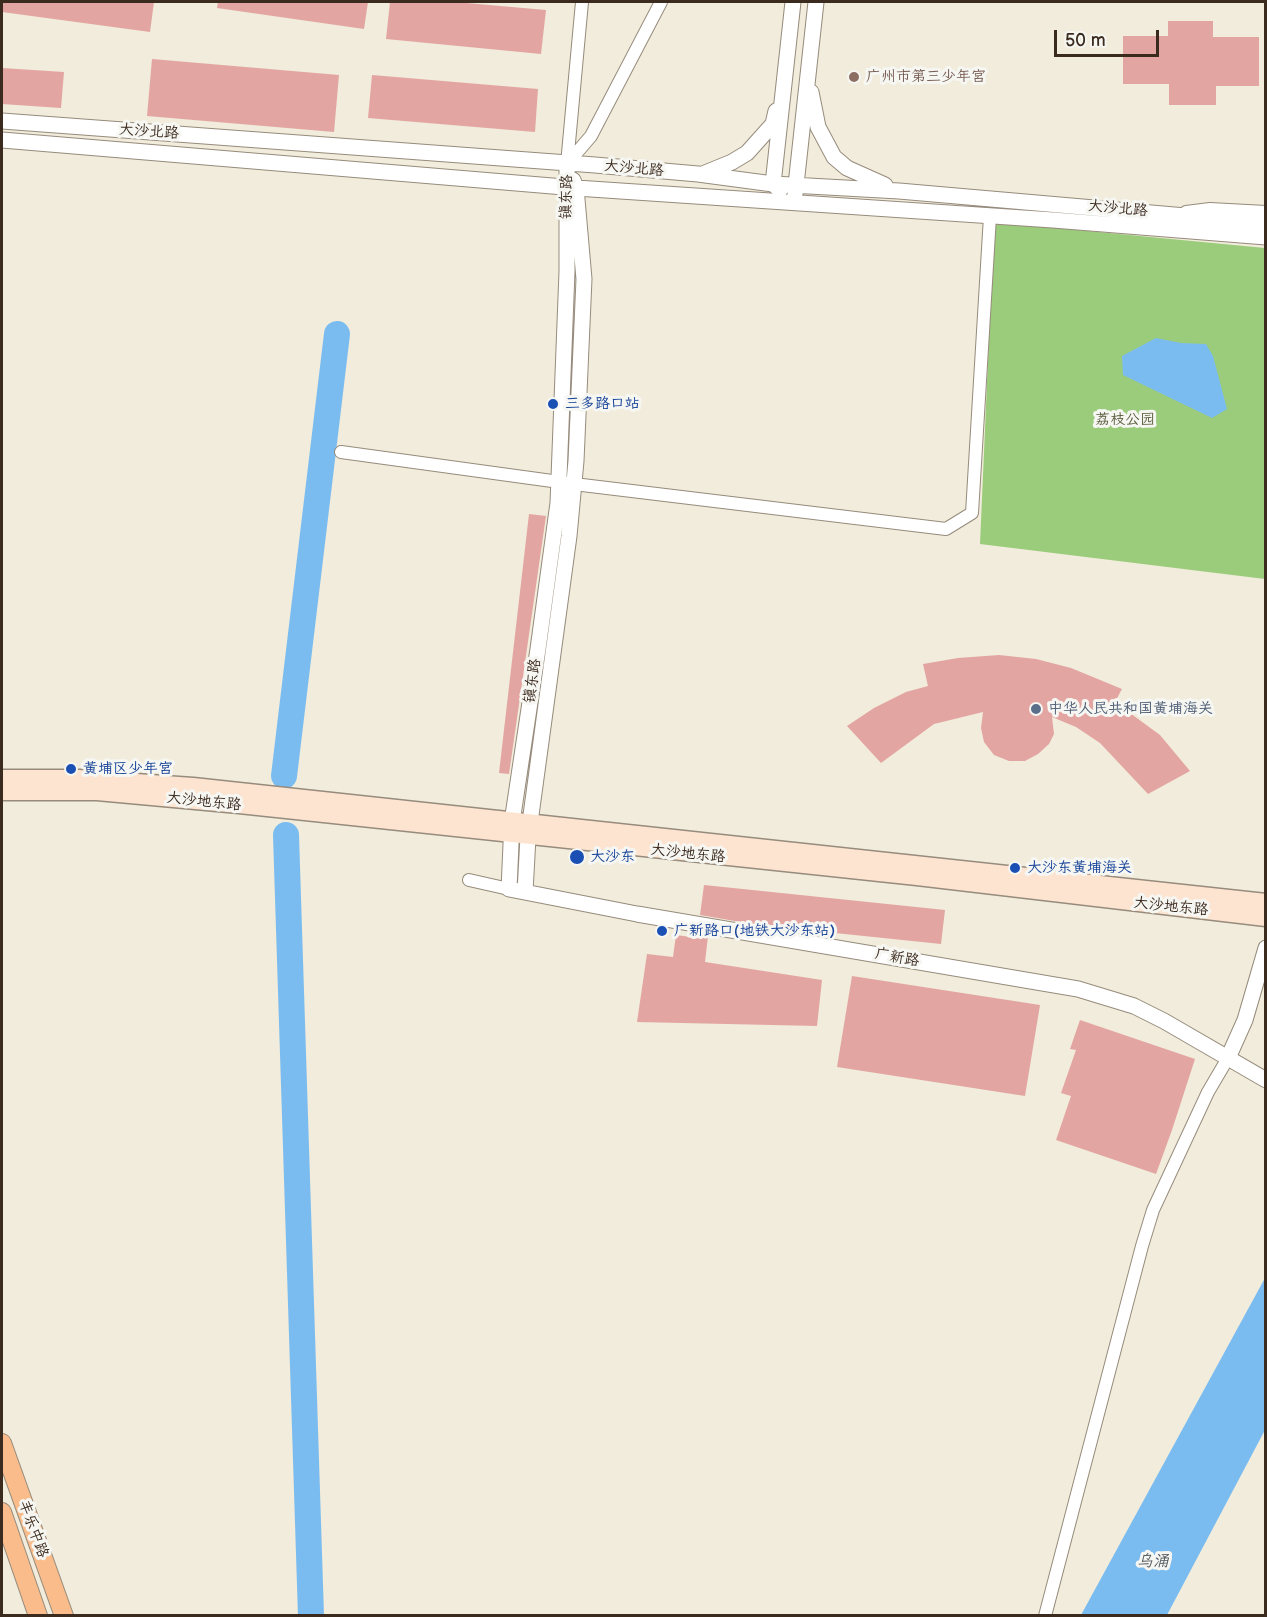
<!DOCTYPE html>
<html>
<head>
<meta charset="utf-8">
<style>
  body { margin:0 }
  #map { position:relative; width:1267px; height:1617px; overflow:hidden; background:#f1ecdb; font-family:"Balsamiq Sans",sans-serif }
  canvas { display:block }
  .frame { position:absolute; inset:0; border:3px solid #3b2a1e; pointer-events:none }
  .scale { position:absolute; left:1054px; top:30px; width:105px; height:27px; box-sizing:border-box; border:3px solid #3b2a1e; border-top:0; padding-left:8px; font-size:18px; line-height:21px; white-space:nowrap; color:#3b2a1e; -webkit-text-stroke:4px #f6f6f2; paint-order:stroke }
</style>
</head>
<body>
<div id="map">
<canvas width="1267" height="1617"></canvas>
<div class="frame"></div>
<div class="scale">50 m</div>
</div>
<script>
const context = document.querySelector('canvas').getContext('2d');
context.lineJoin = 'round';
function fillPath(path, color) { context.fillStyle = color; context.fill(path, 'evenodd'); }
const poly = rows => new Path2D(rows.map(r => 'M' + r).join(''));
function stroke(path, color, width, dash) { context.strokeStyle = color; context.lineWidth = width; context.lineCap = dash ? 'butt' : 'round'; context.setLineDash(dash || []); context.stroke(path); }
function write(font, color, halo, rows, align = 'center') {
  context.font = font + ' "Balsamiq Sans","LXGW WenKai TC",sans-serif'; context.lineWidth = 6; context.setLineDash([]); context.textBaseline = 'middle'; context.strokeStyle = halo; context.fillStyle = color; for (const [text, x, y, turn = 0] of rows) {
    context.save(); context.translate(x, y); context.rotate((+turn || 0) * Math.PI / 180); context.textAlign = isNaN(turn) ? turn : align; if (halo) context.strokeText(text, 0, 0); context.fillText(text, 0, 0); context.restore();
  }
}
const green = poly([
  [994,222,1265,248,1265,579,980,544]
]);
const water = poly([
  [1156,338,1181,343,1206,344,1213,356,1227,409,1212,418,1123,375,1122,356],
  [1265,1278,1265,1430,1167,1615,1081,1615]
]);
const river = poly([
  [284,776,337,334],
  [286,835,311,1616]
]);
const building = poly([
  [2,2,154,2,150,32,2,12],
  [218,2,368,2,364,29,217,8],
  [390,2,455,2,546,10,541,54,386,39],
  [1168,21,1213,21,1213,37,1259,37,1259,86,1216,86,1216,105,1169,105,1169,84,1123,84,1123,36,1168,36],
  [152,59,339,75,334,132,147,116],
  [2,68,64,72,61,108,2,104],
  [372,75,538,89,535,132,368,118],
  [529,514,546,516,509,774,499,773],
  [999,655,1036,659,1071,668,1122,689,1115,702,1160,735,1190,771,1148,794,1100,743,1076,727,1052,717,1054,734,1049,744,1038,754,1025,761,1009,761,994,755,984,742,981,728,983,712,934,724,881,763,847,726,874,708,906,692,928,686,923,664,958,658],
  [704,885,945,910,941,944,758,925,700,915],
  [698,934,708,936,705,962,822,980,817,1026,637,1022,647,954,673,957,676,935,698,938],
  [852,976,1040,1005,1025,1096,837,1067],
  [1080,1020,1195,1059,1172,1130,1156,1174,1056,1140,1071,1096,1061,1093,1076,1050,1070,1049]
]);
const minor = poly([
  [567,164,591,136,661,2],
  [567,164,582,2],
  [1186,212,1210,209,1266,212],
  [341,452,574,484,946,529,972,513,990,216],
  [469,880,509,889],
  [1045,1616,1142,1246,1153,1210,1208,1092,1228,1058]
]);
const tertiary = poly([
  [811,92,818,127,834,157,847,168,885,185],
  [2,121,595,165,698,174,773,184,899,191,1266,223],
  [2,140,576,188,1053,220,1266,237],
  [567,164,567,271,558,503,538,649,512,822,509,889,637,914,1078,989,1134,1006,1164,1021,1266,1080],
  [705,173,732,162,747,153,773,124,776,111],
  [780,190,773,184,793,2],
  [795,194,816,2],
  [525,892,528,837,569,536,576,461,584,279,576,188,573,180],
  [1228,1058,1245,1020,1266,948]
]);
const secondary = poly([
  [2,778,79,778,193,786,1266,902],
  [2,792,97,792,239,805,917,877,1266,918]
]);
const primary = poly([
  [2,1443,64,1616],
  [2,1512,38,1616]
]);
const markers = [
  [854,77,6,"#8d6e63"],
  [553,404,6,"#1a4fb4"],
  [1036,709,6,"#5c6f8a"],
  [71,769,6,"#1a4fb4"],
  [577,857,8,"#1a4fb4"],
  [1015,868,6,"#1a4fb4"],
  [662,931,6,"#1a4fb4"]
];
const educationNames = [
  ["广州市第三少年宫",866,77]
];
const streetNames = [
  ["大沙北路",149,132,4],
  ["大沙北路",634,169,5],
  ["镇东路",567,197,-89],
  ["大沙北路",1118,209,5],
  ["镇东路",533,681,-82],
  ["大沙地东路",204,802,6],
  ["大沙地东路",688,854,6],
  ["大沙地东路",1171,907,6],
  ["广新路",897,958,10],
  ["丰乐中路",33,1529,70]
];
const transitNames = [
  ["三多路口站",565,404],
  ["黄埔区少年宫",83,769],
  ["大沙东",590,857],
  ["大沙东黄埔海关",1027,868],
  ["广新路口(地铁大沙东站)",674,931]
];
const parkNames = [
  ["荔枝公园",1125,420]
];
const serviceNames = [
  ["中华人民共和国黄埔海关",1048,709]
];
const waterNames = [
  ["乌涌",1153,1562]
];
fillPath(green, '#9bcc7b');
fillPath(water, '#7bbcf0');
stroke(river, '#7bbcf0', 26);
fillPath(building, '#e3a5a1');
stroke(minor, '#968b7c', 14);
stroke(tertiary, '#968b7c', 17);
stroke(secondary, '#968b7c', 19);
stroke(primary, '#968b7c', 20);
stroke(minor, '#fff', 12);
stroke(tertiary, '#fff', 15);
stroke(secondary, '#fde4d0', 16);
stroke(primary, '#f9bc8a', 18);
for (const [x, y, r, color] of markers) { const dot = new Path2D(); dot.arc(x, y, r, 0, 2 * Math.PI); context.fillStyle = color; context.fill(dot); stroke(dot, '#f6f6f2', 2); }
write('15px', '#785e54', '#f6f6f2', educationNames, 'left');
write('15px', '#3b2a1e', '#f6f6f2', streetNames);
write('15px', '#164399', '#f6f6f2', transitNames, 'left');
write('15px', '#585b3a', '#f6f6f2', parkNames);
write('15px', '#4e5e75', '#f6f6f2', serviceNames, 'left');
write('italic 16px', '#4e565d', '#f6f6f2', waterNames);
</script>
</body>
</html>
